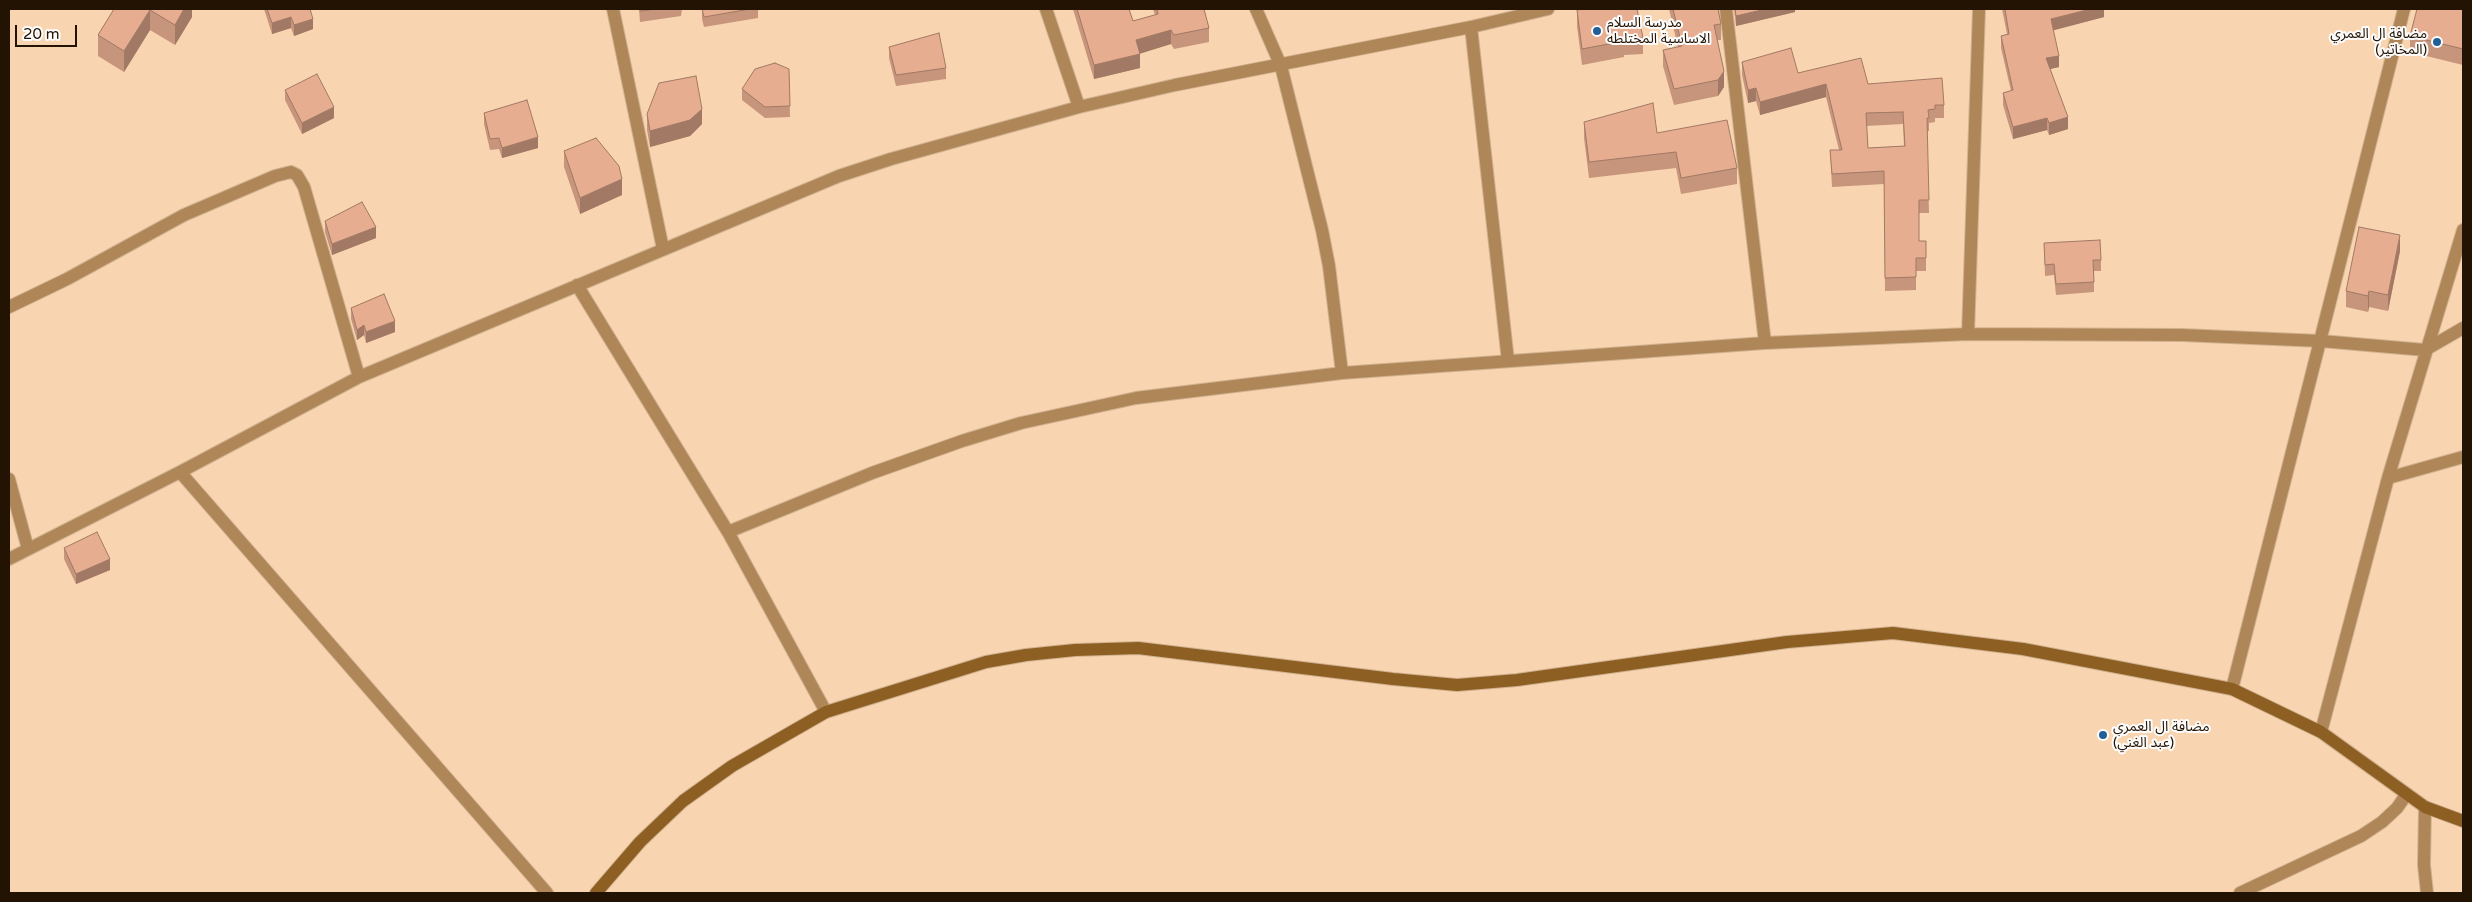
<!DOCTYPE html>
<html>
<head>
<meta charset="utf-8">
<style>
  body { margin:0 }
  #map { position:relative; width:2472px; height:902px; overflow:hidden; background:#f8d5b0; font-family:"Varela Round",sans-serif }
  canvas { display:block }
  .frame { position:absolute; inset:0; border:10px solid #221302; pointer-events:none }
  .scale { position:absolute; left:15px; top:25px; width:62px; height:22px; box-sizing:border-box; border:2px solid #221302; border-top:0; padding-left:6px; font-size:15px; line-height:18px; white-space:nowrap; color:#221302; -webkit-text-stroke:4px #fdfdfd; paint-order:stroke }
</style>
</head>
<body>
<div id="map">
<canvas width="2472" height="902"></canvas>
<div class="frame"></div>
<div class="scale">20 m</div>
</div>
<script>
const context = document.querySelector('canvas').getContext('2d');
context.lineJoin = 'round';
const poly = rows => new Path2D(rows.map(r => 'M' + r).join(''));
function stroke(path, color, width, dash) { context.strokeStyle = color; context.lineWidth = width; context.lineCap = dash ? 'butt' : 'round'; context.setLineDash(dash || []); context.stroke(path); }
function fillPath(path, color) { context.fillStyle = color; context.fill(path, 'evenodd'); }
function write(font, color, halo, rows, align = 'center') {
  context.font = font + ' "Varela Round","Noto Sans Arabic",sans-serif'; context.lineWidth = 4; context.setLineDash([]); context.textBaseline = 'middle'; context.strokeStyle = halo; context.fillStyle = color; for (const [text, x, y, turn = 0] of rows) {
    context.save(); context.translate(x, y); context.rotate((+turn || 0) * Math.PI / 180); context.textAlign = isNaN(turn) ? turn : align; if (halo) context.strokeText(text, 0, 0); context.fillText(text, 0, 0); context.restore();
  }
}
const street = poly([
  [613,9,663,249],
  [1046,9,1079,107],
  [1256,9,1281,66,1322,230,1329,266,1342,373],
  [1726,9,1765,343],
  [1471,27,1508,361],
  [577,285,728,532,826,712],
  [9,307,67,279,184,215,275,176,291,172,297,175,304,187,359,377],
  [1968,334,1979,9],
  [180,472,547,893],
  [2388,478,2463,457],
  [9,479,28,549],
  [728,532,872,473,962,441,1021,423,1136,398,1342,373,1765,343,1968,334,2182,335,2321,341,2425,350,2463,328],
  [9,559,180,472,359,377,839,176,891,159,1079,107,1175,85,1471,27,1548,9],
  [2232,689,2404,9],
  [2321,732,2388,478,2463,230],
  [2425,807,2424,865,2427,893],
  [2240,893,2361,836,2382,822,2397,808,2406,795]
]);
const secondary = poly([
  [596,893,640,842,683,801,732,766,826,712,986,662,1026,655,1075,650,1138,648,1393,679,1457,685,1517,680,1787,642,1893,633,2023,649,2232,689,2321,732,2425,807,2463,821]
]);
const wall = poly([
  [114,9,192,9,192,17,175,45,150,30,124,72,98,56,98,35],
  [264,9,310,9,313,29,294,36,291,28,272,34],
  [639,9,682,9,681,16,640,22],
  [702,9,758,9,758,18,704,27,702,19],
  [1073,9,1129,9,1133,21,1155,15,1153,9,1204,9,1209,28,1209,42,1174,49,1171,44,1140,53,1140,68,1094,79],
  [1669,9,1718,9,1721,24,1721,40,1717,40,1724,87,1718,96,1674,105,1663,66,1663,50,1678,47],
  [1734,9,1795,9,1795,12,1736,26],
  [2002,9,2104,9,2104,17,2053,30,2059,67,2050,69,2068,129,2049,135,2047,130,2013,139,2003,105,2003,93,2011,91,2001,48,2001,36,2007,34],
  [2463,9,2463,65,2410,52,2410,36],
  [1577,10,1643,38,1643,54,1624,55,1624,57,1582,65,1577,26],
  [889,47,946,68,946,79,896,86,889,58],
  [1742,62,1798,73,1868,84,1944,105,1944,118,1935,118,1935,122,1929,123,1929,131,1927,131,1929,213,1919,213,1919,241,1926,241,1926,271,1916,271,1916,290,1885,291,1884,184,1832,187,1830,150,1839,150,1826,97,1760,115,1756,101,1748,103,1742,75],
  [1903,124,1904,146,1868,148,1866,126],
  [789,69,790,117,765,118,742,100,742,89],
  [285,90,334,118,302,134,285,100],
  [484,113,538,148,502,158,499,149,490,150,484,124],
  [647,114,702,124,690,136,650,147,647,130],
  [1584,122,1657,133,1737,168,1737,184,1681,194,1676,168,1589,178,1584,138],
  [564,151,622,195,580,214,564,167],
  [325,221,376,238,332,255,325,232],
  [2044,243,2101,260,2101,271,2094,271,2094,292,2056,295,2054,275,2045,276],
  [2400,251,2388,311,2369,307,2368,312,2346,307,2346,291],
  [351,308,395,332,366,343,364,335,357,340,351,319],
  [64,548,110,570,76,584,64,559]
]);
const shadedWall = poly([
  [184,9,192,9,192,17,175,45,175,25],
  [1766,9,1795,9,1795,12,1736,26,1736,16],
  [2091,9,2104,9,2104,17,2051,31,2051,19],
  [150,10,150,30,124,72,124,51],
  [291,17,291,28,272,34,272,23],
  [313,19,313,29,294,36,294,25],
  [1171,30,1171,44,1136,55,1136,40],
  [1140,54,1140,68,1094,79,1094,65],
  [2059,56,2059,67,2046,70,2046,58],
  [1724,71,1724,87,1718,96,1718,80],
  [1826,84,1826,97,1760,115,1760,102],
  [1756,88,1756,101,1748,103,1748,90],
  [334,107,334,118,302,134,302,123],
  [702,109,702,124,690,136,650,147,650,131],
  [2068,117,2068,129,2049,135,2049,123],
  [2047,118,2047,130,2013,139,2013,127],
  [538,137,538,148,502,158,502,148],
  [622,179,622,195,580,214,580,198],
  [376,227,376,238,332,255,332,244],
  [2400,235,2400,251,2388,311,2388,295],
  [2369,291,2369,307,2368,312,2368,296],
  [395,321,395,332,366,343,366,332],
  [364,325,364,335,357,340,357,330],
  [110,559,110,570,76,584,76,574]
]);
const building = poly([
  [114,9,184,9,175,25,150,10,124,51,98,35,114,9],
  [267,9,310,9,313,19,294,25,291,17,272,23,267,9],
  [640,9,656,9,640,11,640,9],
  [702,9,750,9,704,17,702,9],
  [1077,9,1129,9,1133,21,1158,14,1157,9,1204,9,1209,28,1174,35,1171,30,1136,40,1140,54,1094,65,1077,9],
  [1583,9,1637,9,1643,38,1624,39,1624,41,1582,49,1577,10,1583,9],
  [1673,9,1718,9,1721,24,1714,25,1724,71,1718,80,1674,89,1663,50,1682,46,1673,9],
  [1735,9,1766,9,1736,16,1735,9],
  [2005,9,2091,9,2051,19,2059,56,2046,58,2068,117,2049,123,2047,118,2013,127,2003,93,2013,90,2001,36,2009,34,2005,9],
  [2417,9,2463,9,2463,49,2410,36,2417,9],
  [939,33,946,68,896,75,889,47,939,33],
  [1791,48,1798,73,1861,58,1868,84,1942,78,1944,105,1935,105,1935,109,1928,110,1929,118,1927,118,1929,200,1919,200,1919,241,1926,241,1926,258,1916,258,1916,277,1885,278,1884,171,1832,174,1830,150,1842,150,1826,84,1760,102,1756,88,1748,90,1742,62,1791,48],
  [1903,112,1905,146,1868,148,1866,113,1903,112],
  [775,63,789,69,790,106,765,107,742,89,755,69,775,63],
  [317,74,334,107,302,123,285,90,317,74],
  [696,76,702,109,690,120,650,131,647,114,659,83,696,76],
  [527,100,538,137,502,148,499,138,490,139,484,113,527,100],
  [1653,103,1657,133,1727,120,1737,168,1681,178,1676,152,1589,162,1584,122,1653,103],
  [596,138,619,166,622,179,580,198,564,151,596,138],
  [362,202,376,227,332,244,325,221,362,202],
  [2359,227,2400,235,2388,295,2369,291,2368,296,2346,291,2359,227],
  [2100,240,2101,260,2093,260,2094,282,2056,284,2054,264,2045,265,2044,243,2100,240],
  [384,294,395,321,366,332,364,325,357,330,351,308,384,294],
  [97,532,110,559,76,574,64,548,97,532]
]);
const markers = [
  [1597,31,5,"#215f96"],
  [2437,42,5,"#215f96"],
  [2103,735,5,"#215f96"]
];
const poiNames = [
  ["مدرسة السلام",1607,23],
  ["الاساسية المختلطه",1607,39],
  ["مضافة ال العمري",2427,34,"right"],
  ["(المخاتير)",2427,50,"right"],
  ["مضافة ال العمري",2113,727],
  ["(عبد الغني)",2113,743]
];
stroke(street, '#d1b291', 14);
stroke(secondary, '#d1b291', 14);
stroke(street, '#af8658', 12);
stroke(secondary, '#8e5f23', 12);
fillPath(wall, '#c6957c');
fillPath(shadedWall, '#a17965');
fillPath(building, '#e6ad90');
stroke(building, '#a17965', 1);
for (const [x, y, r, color] of markers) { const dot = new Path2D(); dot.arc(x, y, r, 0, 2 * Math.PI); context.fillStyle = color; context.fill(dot); stroke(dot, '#fdfdfd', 2); }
write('14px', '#221302', '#fdfdfd', poiNames, 'left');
</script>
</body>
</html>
